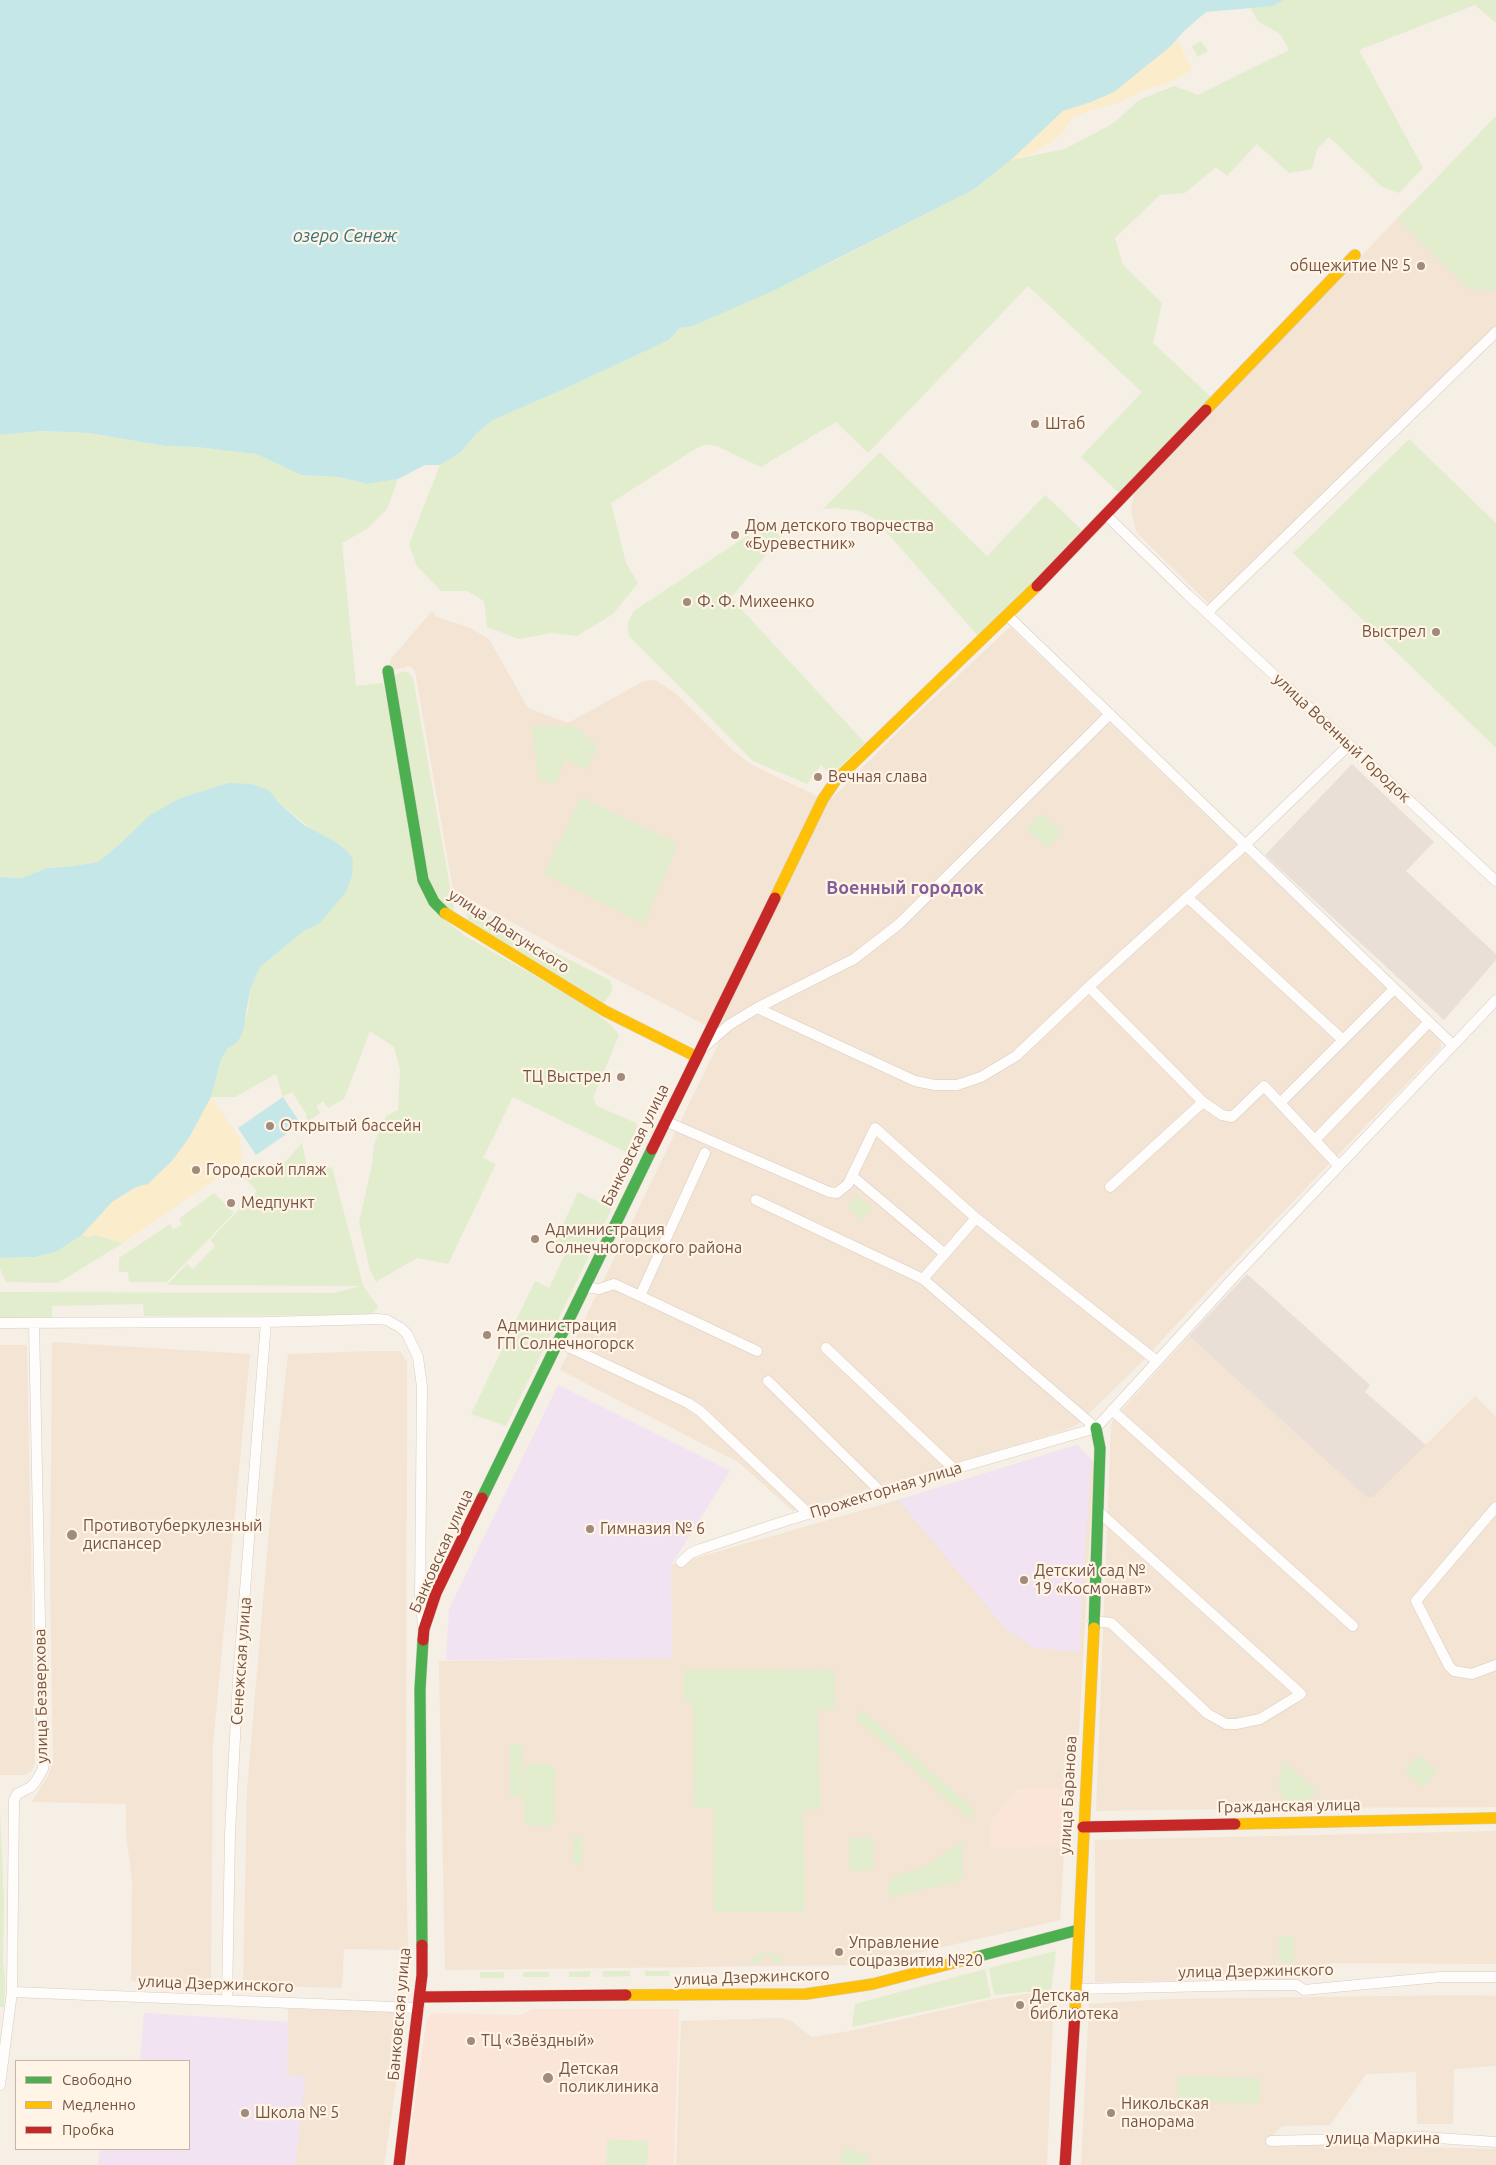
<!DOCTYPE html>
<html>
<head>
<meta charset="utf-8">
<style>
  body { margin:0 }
  #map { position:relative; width:1496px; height:2165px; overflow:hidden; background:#f6efe5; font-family:Ubuntu,sans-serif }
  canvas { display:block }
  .legend { position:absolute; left:15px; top:2060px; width:175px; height:90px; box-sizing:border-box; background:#fff4e5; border:1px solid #c8b4a5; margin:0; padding:6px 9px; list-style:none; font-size:15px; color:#755444 }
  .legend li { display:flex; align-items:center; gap:10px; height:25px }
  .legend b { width:25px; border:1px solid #c8b4a5 }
</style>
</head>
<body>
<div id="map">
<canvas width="1496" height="2165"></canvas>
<ul class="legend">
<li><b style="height:6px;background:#4caf50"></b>Свободно</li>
<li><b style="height:6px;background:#ffc107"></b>Медленно</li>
<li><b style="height:6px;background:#c62828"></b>Пробка</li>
</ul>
</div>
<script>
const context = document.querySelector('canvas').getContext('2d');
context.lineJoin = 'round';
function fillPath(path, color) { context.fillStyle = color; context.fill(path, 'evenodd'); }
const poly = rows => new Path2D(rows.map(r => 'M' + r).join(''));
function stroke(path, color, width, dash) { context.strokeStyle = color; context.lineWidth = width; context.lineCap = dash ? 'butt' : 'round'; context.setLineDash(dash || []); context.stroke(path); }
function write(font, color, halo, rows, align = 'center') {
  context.font = font + ' Ubuntu,sans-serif'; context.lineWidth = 4.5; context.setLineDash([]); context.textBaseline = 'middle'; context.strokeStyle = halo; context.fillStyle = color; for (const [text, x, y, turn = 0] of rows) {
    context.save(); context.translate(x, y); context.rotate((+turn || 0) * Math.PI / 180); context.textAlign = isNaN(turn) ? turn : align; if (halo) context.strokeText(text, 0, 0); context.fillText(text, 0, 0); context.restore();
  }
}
const residential = poly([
  [1496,186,1496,332,1212,607,1137,533,1131,510,1134,493,1411,204],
  [432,611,437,617,470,628,489,639,528,708,568,723,644,681,655,680,675,693,732,750,752,765,823,799,831,799,903,727,1010,627,1440,1040,1441,1048,1228,1269,1138,1366,1078,1424,1066,1430,793,1511,738,1462,560,1370,723,1034,620,981,453,890,415,671,410,666,388,671,391,659],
  [1189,1336,1365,1496,1372,1498,1475,1396,1496,1417,1496,1807,1277,1808,1096,1811,1111,1426,1113,1420],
  [52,1342,250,1354,213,1744,211,1985,131,1981,132,1881,126,1834,126,1804,32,1802,48,1776,53,1761,50,1580],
  [0,1345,27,1345,35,1762,31,1772,23,1775,0,1775],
  [375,1351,400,1351,407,1362,406,1848,408,1950,344,1949,342,1988,243,1985,247,1790,271,1507,288,1354],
  [1077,1445,1094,1462,1078,1748,1070,1749,1060,1920,865,1965,445,1970,439,1661,672,1658,671,1565,898,1500],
  [1496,1831,1496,1964,1332,1963,1316,1978,1095,1982,1095,1840],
  [1025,1994,1054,1995,1047,2165,676,2165,681,2021,782,2018,791,2021,812,2037,850,2031,993,1999],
  [1464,1995,1496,1996,1496,2066,1454,2069,1453,2124,1417,2124,1416,2072,1366,2074,1330,2125,1282,2126,1266,2143,1496,2149,1496,2165,1081,2165,1089,2004,1168,1999],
  [288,2009,407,2011,384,2165,295,2165,305,2077,287,2075]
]);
const commercial = poly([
  [1017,1789,1067,1789,1061,1847,990,1848,991,1820],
  [533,2009,679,2009,674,2165,406,2165,426,2022,429,2017,434,2013,441,2013,521,2015]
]);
const industrial = poly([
  [1352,764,1434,842,1406,871,1496,954,1496,960,1444,1020,1265,855],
  [1247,1274,1370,1385,1365,1392,1426,1445,1372,1498,1365,1496,1189,1336]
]);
const education = poly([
  [558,1385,730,1471,671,1565,672,1658,446,1660,449,1609],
  [1077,1445,1091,1459,1079,1652,1033,1648,1004,1627,898,1500],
  [144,2013,288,2022,287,2075,306,2076,295,2165,98,2165,100,2149,189,2149,189,2061,140,2061]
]);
const green = poly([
  [1284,0,1496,0,1496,23,1475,5,1359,50,1423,168,1399,193,1382,187,1329,137,1317,149,1312,169,1289,173,1257,144,1227,176,1216,167,1185,193,1160,195,1115,238,1123,265,1162,303,1153,343,1211,397,1119,493,1081,457,1142,392,1028,286,868,453,836,422,761,467,716,446,706,444,695,449,611,503,626,563,638,583,613,614,577,636,551,633,519,639,487,627,484,601,467,591,441,591,417,566,409,544,440,465,460,453,477,433,493,420,562,390,669,340,680,328,693,326,832,262,973,190,1011,160,1065,149,1114,123,1139,100,1174,86,1198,95,1289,50,1280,34,1259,22,1250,8,1274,6],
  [1201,41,1208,51,1198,57,1192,46],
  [1496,116,1496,291,1469,289,1397,219],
  [42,431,89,433,165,446,196,447,256,454,301,475,339,477,367,484,398,479,387,509,367,529,342,543,356,686,383,683,434,911,465,936,586,1005,613,1027,619,1035,593,1098,597,1106,636,1123,637,1127,626,1152,513,1097,483,1158,496,1164,448,1264,417,1258,376,1282,370,1270,359,1222,372,1165,374,1144,386,1116,398,1110,400,1070,394,1047,370,1031,344,1099,328,1108,323,1101,316,1106,320,1113,307,1122,306,1113,292,1092,283,1097,276,1074,235,1097,211,1097,221,1060,228,1048,237,1043,248,1011,250,990,260,967,304,931,319,924,329,910,315,832,279,803,269,790,228,783,180,798,98,862,73,866,47,868,22,878,0,877,0,435],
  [1409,439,1496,523,1496,748,1293,553],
  [880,452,987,556,1045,495,1083,531,1020,598,978,636,875,519,860,511,834,508,823,509],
  [769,527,782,535,731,598,865,743,831,775,821,765,807,784,753,761,630,637,628,629,628,623,634,611,748,535,750,539],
  [403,671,409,673,413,678,455,915,431,892,394,676],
  [531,726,575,726,598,747,586,770,565,759,556,783,539,780],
  [581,797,678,844,644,924,544,874],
  [1041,813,1062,832,1047,848,1026,829],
  [474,905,511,930,609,980,612,986,612,991,604,1003,468,921,467,912],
  [302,1143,308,1172,332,1167,363,1285,378,1307,374,1312,368,1315,144,1316,143,1304,52,1306,52,1319,0,1319,0,1292,334,1293,361,1286,167,1285,187,1264,193,1269,215,1246,210,1240,257,1191,240,1173,252,1165,278,1170],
  [578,1192,612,1208,576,1283,506,1426,471,1414,535,1281,549,1288,564,1256,551,1250],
  [214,1193,234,1213,167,1282,129,1282,128,1272,119,1272,119,1258,170,1224,173,1229,182,1225,179,1219],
  [857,1196,872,1208,862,1220,847,1207],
  [82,1235,87,1237,95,1235,123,1243,58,1283,6,1282,0,1269,0,1258,35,1257,56,1252],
  [684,1669,835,1670,835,1709,818,1710,820,1810,803,1810,805,1912,714,1912,714,1808,694,1808,693,1702,683,1701],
  [862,1710,975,1811,969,1819,856,1718],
  [510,1744,522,1744,523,1796,510,1797],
  [1418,1755,1437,1771,1423,1787,1404,1771],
  [1284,1761,1317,1791,1310,1799,1286,1806,1278,1785],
  [531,1764,550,1765,555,1770,555,1820,550,1826,529,1826,524,1820,524,1771,526,1766],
  [0,1809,4,1903,3,1962,5,1979,4,2007,0,2007],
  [573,1836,581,1836,582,1865,574,1865],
  [849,1838,873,1838,873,1870,849,1871],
  [963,1841,962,1881,889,1897,888,1884,896,1875,923,1868],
  [1294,1936,1294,1962,1279,1962,1278,1937],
  [1056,1951,1051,1992,1025,1992,994,1995,989,1968],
  [766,1952,766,1956,761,1959,758,1964,750,1964,754,1956],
  [769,1952,779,1955,783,1964,775,1964,773,1959,769,1956],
  [985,1969,991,1997,852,2027,855,2004],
  [590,1971,590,1977,569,1977,569,1972],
  [603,1971,630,1971,630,1976,603,1977],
  [645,1971,669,1971,669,1976,645,1976],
  [480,1972,504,1972,504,1978,480,1978],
  [523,1972,549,1972,549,1977,523,1977],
  [1178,2076,1260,2078,1259,2103,1177,2102],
  [607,2139,649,2141,647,2165,606,2165],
  [844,2148,869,2155,866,2165,839,2165]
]);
const sand = poly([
  [1177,39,1192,70,1172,81,1148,89,1118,103,1094,109,1072,118,1064,131,1055,140,1030,155,1011,160,1063,111,1171,46],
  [211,1097,239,1137,243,1160,123,1243,95,1235,87,1237,82,1235,112,1202,136,1187,148,1184,171,1162,189,1138]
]);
const water = poly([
  [0,0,1284,0,1274,6,1206,12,1184,31,1171,46,1114,92,1091,102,1063,111,1011,160,973,190,775,290,693,326,680,328,669,340,562,390,493,420,477,433,460,453,440,465,425,465,398,479,367,484,339,477,301,475,256,454,196,447,165,446,89,433,42,431,0,435],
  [228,783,251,784,269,790,279,803,304,825,334,841,347,851,353,859,352,876,346,892,319,924,304,931,260,967,250,990,243,1032,237,1043,228,1048,221,1060,211,1097,189,1138,171,1162,148,1184,136,1187,112,1202,82,1235,56,1252,35,1257,0,1258,0,877,22,878,47,868,73,866,98,862,120,844,150,815,180,798],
  [283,1097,301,1124,256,1155,238,1128]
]);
const street = poly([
  [1106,515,1188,595,1496,881],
  [1207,613,1496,332],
  [1008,616,1453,1045],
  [1187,897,1343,1040],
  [1089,987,1203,1102,1222,1115,1232,1117,1264,1086,1339,1166],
  [757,1008,915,1081,935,1085,957,1085,981,1077,1016,1056,1093,983,1245,845,1349,745],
  [704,1047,729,1025,757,1008,854,959,899,924,1110,714],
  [1280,1103,1394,989],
  [665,1121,829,1192,837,1193,848,1184,875,1128,976,1218,1157,1361],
  [1315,1140,1429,1022],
  [852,1176,945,1254],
  [1110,1187,1203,1102],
  [756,1200,923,1279,1096,1428],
  [923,1279,976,1218],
  [584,1287,599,1289,614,1284,640,1296,705,1153],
  [640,1296,757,1351],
  [0,1323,266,1322,378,1319,387,1320,401,1328,407,1334,418,1357,422,1387,420,1598,423,1625],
  [558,1342,688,1403,700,1411,809,1514],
  [826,1348,954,1469],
  [768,1381,881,1492],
  [1112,1410,1353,1626],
  [1096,1428,1234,1277,1496,1000],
  [1496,1507,1416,1601,1449,1666,1454,1671,1472,1674,1496,1665],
  [681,1562,691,1553,701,1549,782,1522,954,1469,1096,1428],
  [1093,1621,1111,1623,1208,1714,1226,1724,1236,1724,1260,1719,1301,1694,1099,1512],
  [1076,1989,1262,1985,1297,1985,1304,1990,1440,1977,1496,1977],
  [12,1992,419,2008],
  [227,2000,230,1834,238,1680,266,1322],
  [0,2085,12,1992,14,1800,17,1794,31,1787,36,1781,43,1769,34,1323],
  [1271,2141,1423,2137,1496,2142]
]);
const fast = poly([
  [388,671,423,880,434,902,445,913],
  [482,1498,652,1149],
  [1094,1628,1100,1448,1096,1428],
  [422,1945,420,1689,423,1640],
  [976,1957,1078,1930]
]);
const slow = poly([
  [1206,410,1355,255],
  [775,898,823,799,836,780,1037,586],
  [445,913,605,1011,697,1057],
  [1235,1824,1496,1818],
  [626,1995,806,1994,873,1984,976,1957],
  [1075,2013,1094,1628]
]);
const jam = poly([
  [1037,586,1206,410],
  [652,1149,775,898],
  [423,1640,424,1629,436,1593,482,1498],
  [1083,1827,1235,1824],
  [420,1997,626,1995],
  [399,2165,422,1975,422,1945],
  [1065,2165,1075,2013]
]);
const markers = [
  [1421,266,5,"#a28a7c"],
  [1035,424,5,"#a28a7c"],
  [735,535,5,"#a28a7c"],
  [687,602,5,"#a28a7c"],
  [1436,632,5,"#a28a7c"],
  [818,777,5,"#a28a7c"],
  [621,1077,5,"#a28a7c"],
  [270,1126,5,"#a28a7c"],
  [196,1170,5,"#a28a7c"],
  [231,1203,5,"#a28a7c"],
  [535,1239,5,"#a28a7c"],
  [487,1335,5,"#a28a7c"],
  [590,1529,5,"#a28a7c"],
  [72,1535,6,"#a28a7c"],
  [1024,1580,5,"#a28a7c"],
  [839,1952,5,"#a28a7c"],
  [1020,2005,5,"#a28a7c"],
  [471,2041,5,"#a28a7c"],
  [548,2078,6,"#a28a7c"],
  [245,2113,5,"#a28a7c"],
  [1111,2113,5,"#a28a7c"]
];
const poiNames = [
  ["общежитие № 5",1411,266,"right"],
  ["Штаб",1045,424],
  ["Дом детского творчества",745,526],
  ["«Буревестник»",745,544],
  ["Ф. Ф. Михеенко",697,602],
  ["Выстрел",1426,632,"right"],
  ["Вечная слава",828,777],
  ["ТЦ Выстрел",611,1077,"right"],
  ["Открытый бассейн",280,1126],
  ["Городской пляж",206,1170],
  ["Медпункт",241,1203],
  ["Администрация",545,1230],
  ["Солнечногорского района",545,1248],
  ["Администрация",497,1326],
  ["ГП Солнечногорск",497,1344],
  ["Противотуберкулезный",83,1526],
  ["диспансер",83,1544],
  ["Гимназия № 6",600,1529],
  ["Детский сад №",1034,1571],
  ["19 «Космонавт»",1034,1589],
  ["Управление",849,1943],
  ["соцразвития №20",849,1961],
  ["Детская",1030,1996],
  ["библиотека",1030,2014],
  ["ТЦ «Звёздный»",481,2041],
  ["Детская",559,2069],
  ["поликлиника",559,2087],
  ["Никольская",1121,2104],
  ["панорама",1121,2122],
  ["Школа № 5",255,2113]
];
const streetNames = [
  ["улица Военный Городок",1342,738,43],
  ["улица Драгунского",509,931,33],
  ["Банковская улица",635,1145,-64],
  ["Прожекторная улица",886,1490,-17],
  ["Банковская улица",441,1551,-66],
  ["Сенежская улица",241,1661,-86],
  ["улица Безверхова",41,1696,-91],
  ["улица Баранова",1068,1795,-87],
  ["Гражданская улица",1289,1806,-1],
  ["улица Дзержинского",1256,1971,-1],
  ["улица Дзержинского",752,1977,-2],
  ["улица Дзержинского",216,1984,2],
  ["Банковская улица",399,2014,-85],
  ["улица Маркина",1383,2139]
];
const waterNames = [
  ["озеро Сенеж",345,236]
];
const neighbourhoodNames = [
  ["Военный городок",905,888]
];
fillPath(residential, '#f3e4d4');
fillPath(commercial, '#fbe5d9');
fillPath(industrial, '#e9dfd6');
fillPath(education, '#f1e3f1');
fillPath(green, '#e2edce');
fillPath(sand, '#fbedcb');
fillPath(water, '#c6e7e8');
stroke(street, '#d7ccc3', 11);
stroke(fast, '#d7cbc1', 12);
stroke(slow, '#d7cbc1', 12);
stroke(jam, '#d7cbc1', 12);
stroke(street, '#fefdfb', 10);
stroke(fast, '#4caf50', 11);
stroke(slow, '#ffc107', 11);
stroke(jam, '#c62828', 11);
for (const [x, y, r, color] of markers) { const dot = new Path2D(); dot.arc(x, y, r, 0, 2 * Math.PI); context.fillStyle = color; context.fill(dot); stroke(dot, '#fff4e5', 2); }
write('16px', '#755444', '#fff4e5', poiNames, 'left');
write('16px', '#755444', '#fff4e5', streetNames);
write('italic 18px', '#37747d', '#fff4e5', waterNames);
write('bold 18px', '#835f9a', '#fff4e5', neighbourhoodNames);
</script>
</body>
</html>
